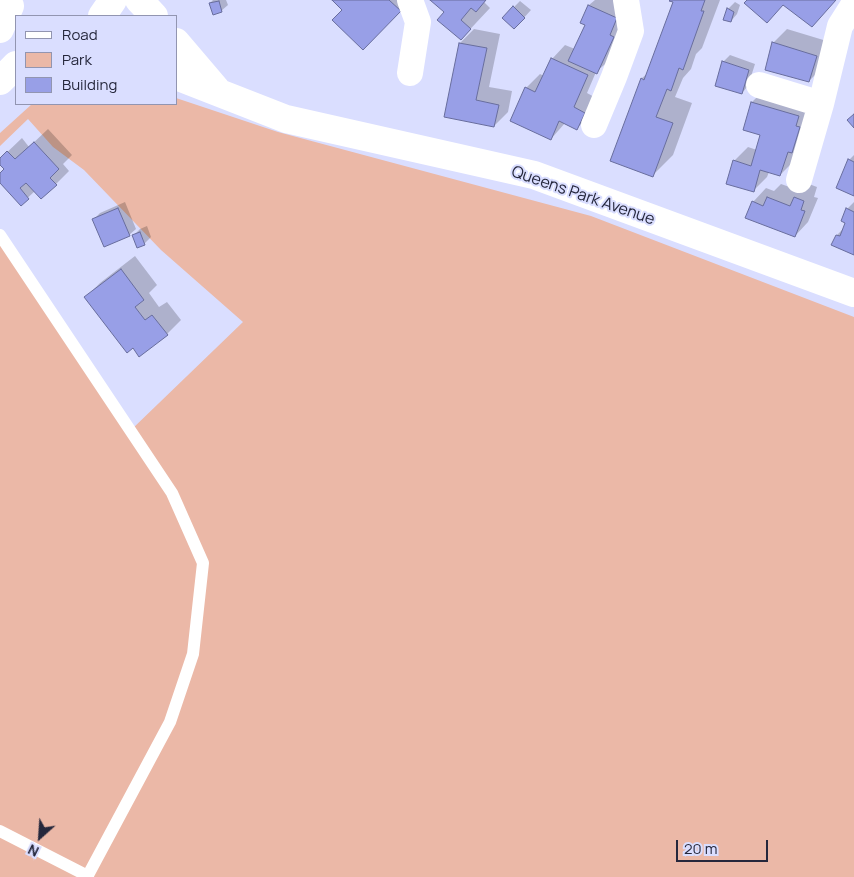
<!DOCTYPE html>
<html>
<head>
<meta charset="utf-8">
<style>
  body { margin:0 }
  #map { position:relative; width:854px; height:877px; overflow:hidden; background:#dadeff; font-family:Manrope,sans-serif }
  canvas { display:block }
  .legend { position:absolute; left:15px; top:15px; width:162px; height:90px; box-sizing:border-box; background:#dadeff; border:1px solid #9295b1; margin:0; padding:6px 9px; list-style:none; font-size:15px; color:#25273c }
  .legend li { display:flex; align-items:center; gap:10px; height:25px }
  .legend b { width:25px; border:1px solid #9295b1 }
  .north { position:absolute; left:15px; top:812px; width:50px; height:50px; -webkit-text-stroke:4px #dadeff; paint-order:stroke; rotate:206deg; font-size:14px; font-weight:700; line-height:20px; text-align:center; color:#25273c }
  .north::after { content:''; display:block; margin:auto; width:18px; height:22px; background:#25273c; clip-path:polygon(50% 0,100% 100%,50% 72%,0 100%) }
  .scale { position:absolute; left:676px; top:840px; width:92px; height:22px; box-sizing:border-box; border:2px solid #25273c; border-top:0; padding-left:6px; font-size:15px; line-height:18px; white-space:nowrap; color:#25273c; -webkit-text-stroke:4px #dadeff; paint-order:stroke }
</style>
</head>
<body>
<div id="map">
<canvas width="854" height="877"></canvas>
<ul class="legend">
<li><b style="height:6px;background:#fff"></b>Road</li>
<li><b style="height:14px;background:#ebb8a7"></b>Park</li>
<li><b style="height:14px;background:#989fe7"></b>Building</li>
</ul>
<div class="north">N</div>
<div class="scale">20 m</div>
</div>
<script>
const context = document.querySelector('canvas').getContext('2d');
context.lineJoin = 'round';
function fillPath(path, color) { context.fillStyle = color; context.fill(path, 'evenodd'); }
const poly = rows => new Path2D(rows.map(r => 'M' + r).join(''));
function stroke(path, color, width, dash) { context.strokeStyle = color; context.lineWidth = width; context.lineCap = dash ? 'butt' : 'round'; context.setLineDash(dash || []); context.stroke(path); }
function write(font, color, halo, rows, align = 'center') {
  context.font = font + ' Manrope,sans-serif'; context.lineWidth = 4; context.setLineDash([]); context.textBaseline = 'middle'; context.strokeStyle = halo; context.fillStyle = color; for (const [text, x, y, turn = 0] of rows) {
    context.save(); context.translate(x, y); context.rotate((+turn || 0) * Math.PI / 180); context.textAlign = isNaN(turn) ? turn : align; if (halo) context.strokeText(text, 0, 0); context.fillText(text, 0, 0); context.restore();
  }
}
const green = poly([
  [176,98,278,132,591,216,854,317,854,877,0,877,0,235,131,430,243,322,161,250,84,170,53,147,28,119,0,146,0,133,32,104,176,104]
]);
const shadow = poly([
  [213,0,226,0,228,5,221,11,210,3],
  [334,0,410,0,383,28,344,10],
  [432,0,486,0,484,2,490,8,461,39,446,12],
  [595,0,621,0,630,4,611,59,596,72,587,93,598,99,591,114,577,128,565,123,551,139,526,88,540,74,544,76,552,59,565,45,575,49,586,24,582,23,589,5],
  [671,0,720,0,702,48,696,54,691,69,683,78,675,97,692,103,673,155,653,175,612,160,642,78,648,73,674,2],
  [520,1,531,10,521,21,514,7],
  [735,2,740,5,737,14,731,21,728,9],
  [474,29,500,34,489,87,512,91,508,112,494,126,445,116,460,43],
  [787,29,830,42,823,67,809,81,773,43],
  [730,55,755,64,748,86,742,93,723,62],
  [766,88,809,112,794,161,780,175,769,172,767,177,753,191,734,161,748,147,757,150,761,135,744,130,752,102],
  [48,129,72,155,63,164,69,171,56,184,35,191,21,204,0,182,0,175,6,169,0,163,0,159,22,138,29,147],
  [854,155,854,194,849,160],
  [781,184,801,191,809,184,817,187,814,197,818,198,808,222,795,236,753,202,766,188,774,191],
  [125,202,136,229,129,235,94,219,100,213],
  [854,202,854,254,837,235,845,227,847,209],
  [147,226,151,237,144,244,134,235,140,229],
  [135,256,157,285,149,293,159,307,167,302,181,320,167,334,140,355,86,297,100,283]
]);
const building = poly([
  [332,0,389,0,401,11,363,50,332,20,342,10,332,0],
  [430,0,486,0,476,12,471,8,461,20,471,29,461,40,437,20,444,12,430,0],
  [670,0,705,0,701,11,704,11,683,70,679,68,671,91,667,89,656,117,673,123,653,177,610,161,641,78,644,80,673,2,669,1,670,0],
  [747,0,836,0,812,27,783,5,767,23,744,3,747,0],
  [219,1,222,12,213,15,209,3,219,1],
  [588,5,617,18,610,35,614,37,597,74,568,61,585,25,580,23,588,5],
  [513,6,525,18,514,29,502,18,513,6],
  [727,8,734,12,731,22,723,20,727,8],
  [772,42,817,56,809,82,765,70,772,42],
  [459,43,487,48,476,100,499,105,494,127,444,117,459,43],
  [551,58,588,75,574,107,585,113,577,130,559,121,551,140,510,121,525,87,535,92,551,58],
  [722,61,749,70,742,94,715,86,722,61],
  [751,102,799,116,796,126,800,127,792,153,788,152,780,176,760,170,754,192,726,184,733,160,751,166,760,135,743,130,751,102],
  [854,114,854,128,847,120,854,114],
  [34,142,59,169,50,178,57,185,41,199,26,183,20,188,29,199,21,206,0,183,0,173,4,169,0,165,0,158,7,151,15,159,34,142],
  [848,159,854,162,854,196,836,188,848,159],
  [767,197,790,206,794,197,804,201,801,210,805,211,795,237,745,218,752,201,763,206,767,197],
  [118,208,130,236,104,247,92,219,118,208],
  [846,208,854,212,854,255,831,245,836,235,840,236,845,223,841,221,846,208],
  [140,232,145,245,137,248,132,235,140,232],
  [121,269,144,300,135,307,145,320,152,315,168,335,139,357,133,348,127,353,84,297,121,269]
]);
const lane = poly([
  [0,235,172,493,203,563,193,654,170,722,87,877],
  [0,831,88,876]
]);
const street = poly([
  [410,0,418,22,410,73],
  [759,85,821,104],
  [594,125,614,77,631,31,626,0],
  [799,180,821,104,840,26,854,4]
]);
const secondary = poly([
  [139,0,154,16],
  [102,16,113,0],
  [0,29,10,6],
  [176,42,216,89],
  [176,76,286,119,534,175,854,293],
  [0,81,16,65]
]);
const streetNames = [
  ["Queens Park Avenue",583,196,19]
];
fillPath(green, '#ebb8a7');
fillPath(shadow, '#0003');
fillPath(building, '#989fe7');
stroke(building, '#686d9d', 1);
stroke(lane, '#fff', 12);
stroke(street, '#fff', 26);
stroke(secondary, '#fff', 28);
write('16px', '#25273c', '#dadeff', streetNames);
</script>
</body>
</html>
